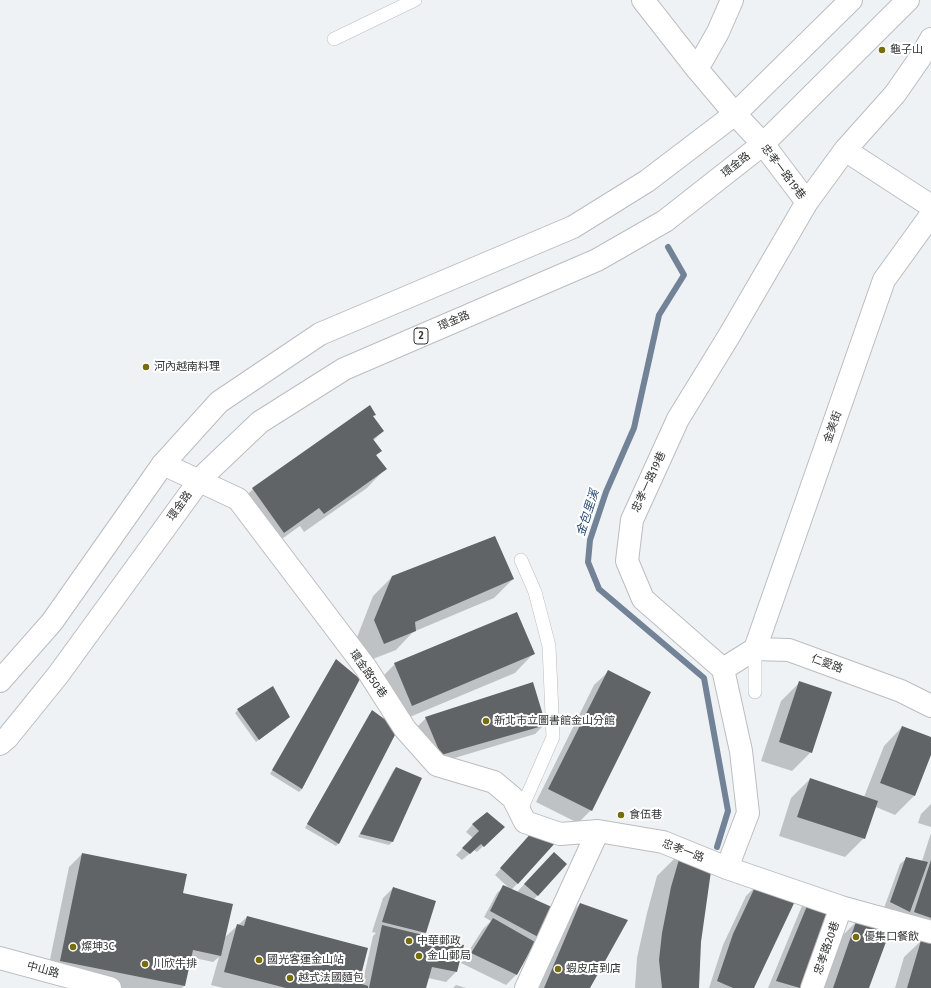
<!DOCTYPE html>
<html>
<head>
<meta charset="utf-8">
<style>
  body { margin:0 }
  canvas { display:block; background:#eff2f5 }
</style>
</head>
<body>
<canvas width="931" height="988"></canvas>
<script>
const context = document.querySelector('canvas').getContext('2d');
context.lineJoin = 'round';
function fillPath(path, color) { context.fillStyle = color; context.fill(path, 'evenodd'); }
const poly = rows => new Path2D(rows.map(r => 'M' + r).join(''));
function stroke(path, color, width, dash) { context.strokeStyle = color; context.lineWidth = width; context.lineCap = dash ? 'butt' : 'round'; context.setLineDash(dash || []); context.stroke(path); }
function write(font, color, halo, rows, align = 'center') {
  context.font = font + ' "Fira Sans","Noto Sans TC",sans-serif'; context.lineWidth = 4; context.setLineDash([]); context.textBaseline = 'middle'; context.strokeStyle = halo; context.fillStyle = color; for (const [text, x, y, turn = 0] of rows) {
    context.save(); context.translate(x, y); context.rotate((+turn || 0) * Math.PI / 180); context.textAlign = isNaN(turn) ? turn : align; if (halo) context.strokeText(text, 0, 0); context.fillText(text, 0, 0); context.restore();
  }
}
const shadow = poly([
  [375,415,372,417,383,431,373,441,380,451,376,456,385,469,367,488,304,532,300,526,265,551,234,508,253,489],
  [392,577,513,579,494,598,413,632,396,650,365,662,356,640,373,596],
  [533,654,515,673,393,724,376,683,395,664],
  [336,660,359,680,302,789,299,792,270,774,334,663],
  [608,672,591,810,578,823,536,802,594,685],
  [800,682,811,752,792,771,761,761,781,701],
  [238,710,286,720,256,742,235,713],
  [372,712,339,843,336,846,305,828,369,715],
  [426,718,545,724,535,734,431,765,416,728],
  [902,727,931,739,931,753,914,796,895,815,876,807,864,838,845,857,779,836,791,798,810,779,864,797,884,746],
  [396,768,420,778,392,842,389,845,358,837,393,771],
  [931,804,931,827,918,823,921,814],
  [487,814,503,827,477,852,474,850,462,860,456,855,473,838,466,832,472,825],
  [931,833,931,935,884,908,900,864,907,858,922,861],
  [527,839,518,883,511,890,517,892,548,859,538,895,533,900,539,938,532,945,516,975,506,985,461,963,483,929,491,921,484,917,497,893,504,887,510,889,495,875],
  [682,851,700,942,698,988,635,988,637,958,647,913,657,876],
  [82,854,182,894,224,938,247,917,358,984,362,985,373,936,376,933,372,932,383,898,393,888,425,933,423,936,456,972,446,982,428,978,425,988,223,988,211,985,219,957,213,962,190,957,184,986,182,988,115,988,47,974,69,867],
  [756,886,753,988,709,988,723,945,746,896],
  [814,891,802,988,768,988,804,901],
  [580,904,589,988,539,988,570,914],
  [858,920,868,988,821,988,839,939],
  [923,939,931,988,895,988,904,957],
  [456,985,466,988,453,988]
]);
const stream = poly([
  [668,247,684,275,659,315,634,428,606,492,590,540,588,562,599,589,704,678,728,811,717,847]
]);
const building = poly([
  [370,405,376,415,373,416,384,431,373,439,382,451,376,455,387,469,324,514,319,508,284,533,252,488],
  [495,536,514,579,415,622,416,631,384,644,374,620,392,576],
  [517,612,535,654,412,706,394,663],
  [336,659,360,679,302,789,272,770],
  [608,670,651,692,592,811,548,789],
  [799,681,832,692,812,753,779,742],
  [533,682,546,725,441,755,425,717],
  [273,686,290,717,259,740,237,709],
  [372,710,398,729,339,844,307,824],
  [902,726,931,737,931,755,915,796,880,783],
  [396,767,422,778,393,842,360,834],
  [810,778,878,801,865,839,797,817],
  [487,812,505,827,484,847,481,844,470,854,462,848,479,831,472,824],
  [533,831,556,842,518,884,500,868],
  [682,849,712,864,701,942,699,988,662,988,659,960,662,933,671,887],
  [554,852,567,864,538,896,524,884],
  [82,853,187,874,183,893,233,904,221,956,193,950,185,986,60,961],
  [906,857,928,862,910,912,890,902],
  [931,860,931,918,914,912],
  [503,885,554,908,540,938,490,911],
  [756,885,796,899,754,988,733,988,717,981,733,934],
  [393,887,436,901,426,933,382,922],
  [814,889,836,900,803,988,800,988,776,981],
  [580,903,628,920,590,988,544,988],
  [247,916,368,948,359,983,368,986,368,988,286,988,224,972,237,924,244,926],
  [493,918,535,942,517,975,471,953],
  [857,919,890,931,869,988,833,988],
  [382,925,464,945,457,972,432,967,426,988,369,988],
  [922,937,931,940,931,988,907,988]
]);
const lane = poly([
  [334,39,415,0],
  [755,692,755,649],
  [520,812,553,737,549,646,535,592,521,560]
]);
const street = poly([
  [643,0,697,69,735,114,763,144,807,202,729,336,678,419,632,520,627,561,643,599,723,669,741,751,748,813,727,868],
  [697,69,718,32,732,0],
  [845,150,931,206],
  [807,202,845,150,895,94,920,58,931,39],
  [163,464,238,499,366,668,405,729,437,765,494,782,513,798,525,822,560,834,598,831],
  [755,649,884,280,931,215],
  [723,669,755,649,789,650,901,691,931,706],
  [526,988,598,831,663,842,727,868,841,907,931,932],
  [812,988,841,907]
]);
const secondary = poly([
  [0,958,110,988]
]);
const primary = poly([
  [0,681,52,622,163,464,219,402,320,334,573,227,647,181,735,114,851,0],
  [0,744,7,738,58,675,202,477,260,422,344,369,597,260,665,221,763,144,908,0]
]);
const markers = [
  [882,50,4,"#776d0b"],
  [146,367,4,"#776d0b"],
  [486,721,4,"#776d0b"],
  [621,815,4,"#776d0b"],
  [856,937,4,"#776d0b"],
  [409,941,4,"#776d0b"],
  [73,947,4,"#776d0b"],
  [419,956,4,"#776d0b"],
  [259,960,4,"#776d0b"],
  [145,964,4,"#776d0b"],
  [558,969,4,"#776d0b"],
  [290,978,4,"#776d0b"]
];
const shields = [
  [421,336,14]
];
const shieldNames = [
  ["2",421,336]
];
const poiNames = [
  ["龜子山",890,50],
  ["河內越南料理",154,367],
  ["新北市立圖書館金山分館",494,721],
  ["食伍巷",629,815],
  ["優集口餐飲",864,937],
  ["中華郵政",417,941],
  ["燦坤3C",81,947],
  ["金山郵局",427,956],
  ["國光客運金山站",267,960],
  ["川欣牛排",153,964],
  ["蝦皮店到店",566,969],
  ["越式法國麵包",298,978]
];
const streetNames = [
  ["環金路",736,165,-38],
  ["忠孝一路19巷",783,172,53],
  ["環金路",454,321,-23],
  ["金美街",833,427,-71],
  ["忠孝一路19巷",649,482,-65],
  ["環金路",180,506,-54],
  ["仁愛路",827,664,20],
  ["環金路50巷",368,674,55],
  ["忠孝一路",683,851,21],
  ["忠孝路20巷",827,948,-71],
  ["中山路",43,970,15]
];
const waterNames = [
  ["金包里溪",588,513,-72]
];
fillPath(shadow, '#0003');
stroke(stream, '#728297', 6);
fillPath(building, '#616466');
stroke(lane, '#bbbdc0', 14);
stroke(street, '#bbbdc0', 24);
stroke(secondary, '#bbbdc0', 24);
stroke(primary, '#bbbdc0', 24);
stroke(lane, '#fff', 13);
stroke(street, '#fff', 22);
stroke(secondary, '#fff', 22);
stroke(primary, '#fff', 22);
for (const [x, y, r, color] of markers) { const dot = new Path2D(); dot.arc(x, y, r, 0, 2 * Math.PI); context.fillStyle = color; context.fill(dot); stroke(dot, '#fff', 1.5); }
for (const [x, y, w] of shields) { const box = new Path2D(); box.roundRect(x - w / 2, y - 8, w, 16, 3); context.fillStyle = '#fff'; context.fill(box); stroke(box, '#323334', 1); }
write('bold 10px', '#323334', null, shieldNames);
write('11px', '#323334', '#fff', poiNames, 'left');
write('11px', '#323334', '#fff', streetNames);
write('italic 12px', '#2a4c75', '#fff', waterNames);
</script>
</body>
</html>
